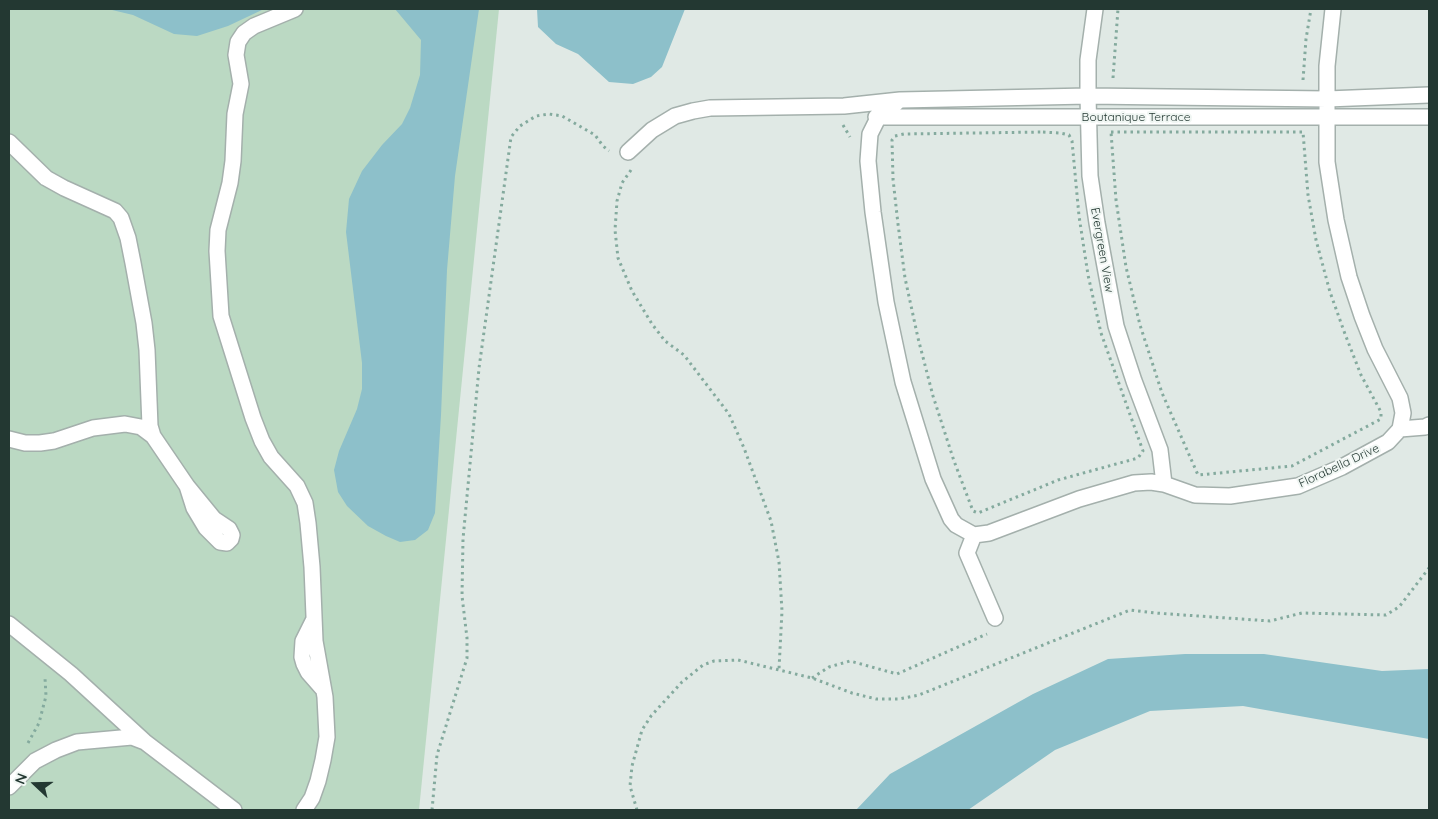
<!DOCTYPE html>
<html>
<head>
<meta charset="utf-8">
<style>
  body { margin:0 }
  #map { position:relative; width:1438px; height:819px; overflow:hidden; background:#e0e9e5; font-family:Quicksand,sans-serif }
  canvas { display:block }
  .frame { position:absolute; inset:0; border:10px solid #233832; pointer-events:none }
  .north { position:absolute; left:10px; top:759px; width:50px; height:50px; -webkit-text-stroke:4px #f0f6f3; paint-order:stroke; rotate:291deg; font-size:14px; font-weight:700; line-height:20px; text-align:center; color:#233832 }
  .north::after { content:''; display:block; margin:auto; width:18px; height:22px; background:#233832; clip-path:polygon(50% 0,100% 100%,50% 72%,0 100%) }
</style>
</head>
<body>
<div id="map">
<canvas width="1438" height="819"></canvas>
<div class="frame"></div>
<div class="north">N</div>
</div>
<script>
const context = document.querySelector('canvas').getContext('2d');
context.lineJoin = 'round';
function fillPath(path, color) { context.fillStyle = color; context.fill(path, 'evenodd'); }
const poly = rows => new Path2D(rows.map(r => 'M' + r).join(''));
function stroke(path, color, width, dash) { context.strokeStyle = color; context.lineWidth = width; context.lineCap = dash ? 'butt' : 'round'; context.setLineDash(dash || []); context.stroke(path); }
function write(font, color, halo, rows, align = 'center') {
  context.font = font + ' Quicksand,sans-serif'; context.lineWidth = 4; context.setLineDash([]); context.textBaseline = 'middle'; context.strokeStyle = halo; context.fillStyle = color; for (const [text, x, y, turn = 0] of rows) {
    context.save(); context.translate(x, y); context.rotate((+turn || 0) * Math.PI / 180); context.textAlign = isNaN(turn) ? turn : align; if (halo) context.strokeText(text, 0, 0); context.fillText(text, 0, 0); context.restore();
  }
}
const green = poly([
  [9,9,499,9,419,810,9,810]
]);
const water = poly([
  [108,9,264,9,228,26,197,36,174,34,133,15],
  [395,9,479,9,455,176,447,270,441,415,435,513,428,530,415,540,400,542,386,536,368,526,347,506,338,492,334,470,339,451,357,409,362,389,362,363,346,232,349,199,362,171,382,145,402,124,410,108,420,75,421,40],
  [537,9,685,9,662,67,651,77,633,84,609,82,578,54,556,44,538,27],
  [1185,654,1264,654,1382,671,1429,669,1429,739,1243,706,1150,711,1055,750,968,810,856,810,890,774,1033,694,1108,659]
]);
const path = poly([
  [1113,78,1118,9],
  [1303,80,1306,39,1311,9],
  [843,125,850,137],
  [1043,132,1060,133,1069,135,1072,141,1079,216,1088,275,1101,333,1143,451,1138,458,1058,480,978,513,973,511,954,461,933,396,918,338,905,278,898,224,893,179,892,140,895,136,904,134,1043,132],
  [1111,132,1303,132,1308,195,1316,240,1330,292,1345,334,1361,375,1381,412,1381,419,1292,466,1198,475,1162,393,1140,325,1126,267,1116,200,1111,132],
  [631,170,622,183,617,201,615,230,618,258,632,291,652,324,665,341,684,355,729,414,744,448,771,521,779,562,782,611,779,669],
  [812,678,829,667,850,661,897,674,987,634],
  [28,743,39,723,46,696,45,678],
  [432,810,437,755,467,658,467,638,462,596,463,539,479,368,511,137,520,126,536,116,549,114,562,116,595,135,603,146,609,151],
  [637,810,630,786,632,766,642,730,651,716,682,682,703,665,714,661,738,660,812,678,852,693,876,699,899,699,919,695,1130,610,1155,613,1270,621,1302,613,1386,615,1399,607,1429,568]
]);
const minor = poly([
  [295,9,254,26,244,33,238,42,236,55,241,84,235,114,233,161,230,183,218,230,217,251,221,316,253,418,262,441,271,457,297,486,305,503,308,523,312,567,315,641,325,697,327,737,323,760,318,781,312,798,304,810],
  [1095,9,1088,60,1088,96,1090,176,1097,223,1116,326,1134,381,1160,450,1164,484],
  [900,100,878,118,870,134,868,161,873,212,886,302,903,382,933,479,951,519,956,525,974,535,989,533,1079,499,1134,483,1151,482,1164,484,1195,495,1230,496,1298,486,1342,467,1388,442,1400,429,1403,413,1400,398,1375,349,1362,316,1349,277,1336,220,1327,162,1327,66,1333,9],
  [876,117,1429,117],
  [9,142,46,178,64,188,115,211,121,218,128,238,133,263,144,323,147,350,150,426,153,436],
  [628,152,652,130,675,116,693,111,710,108,844,106,900,100,1088,96,1327,99,1429,95],
  [1400,429,1425,427,1429,425],
  [9,439,25,443,40,443,54,441,93,428,125,424,141,427,153,436,187,486,214,519,229,529,232,535,231,539,227,543,220,542,206,528,194,508,187,486],
  [974,535,967,553,995,618],
  [313,621,303,641,302,657,304,664,308,672,322,688],
  [9,624,71,674,144,741],
  [9,787,35,761,56,750,77,742,132,737,145,742,234,810]
]);
const streetNames = [
  ["Boutanique Terrace",1136,117],
  ["Evergreen View",1102,250,80],
  ["Florabella Drive",1339,466,-25]
];
fillPath(green, '#bbd9c3');
fillPath(water, '#8dc0ca');
stroke(minor, '#a4b0ac', 18);
stroke(path, '#84aa9e', 3, [2.5, 4]);
stroke(minor, '#fff', 15);
write('12px', '#233832', '#f0f6f3', streetNames);
</script>
</body>
</html>
